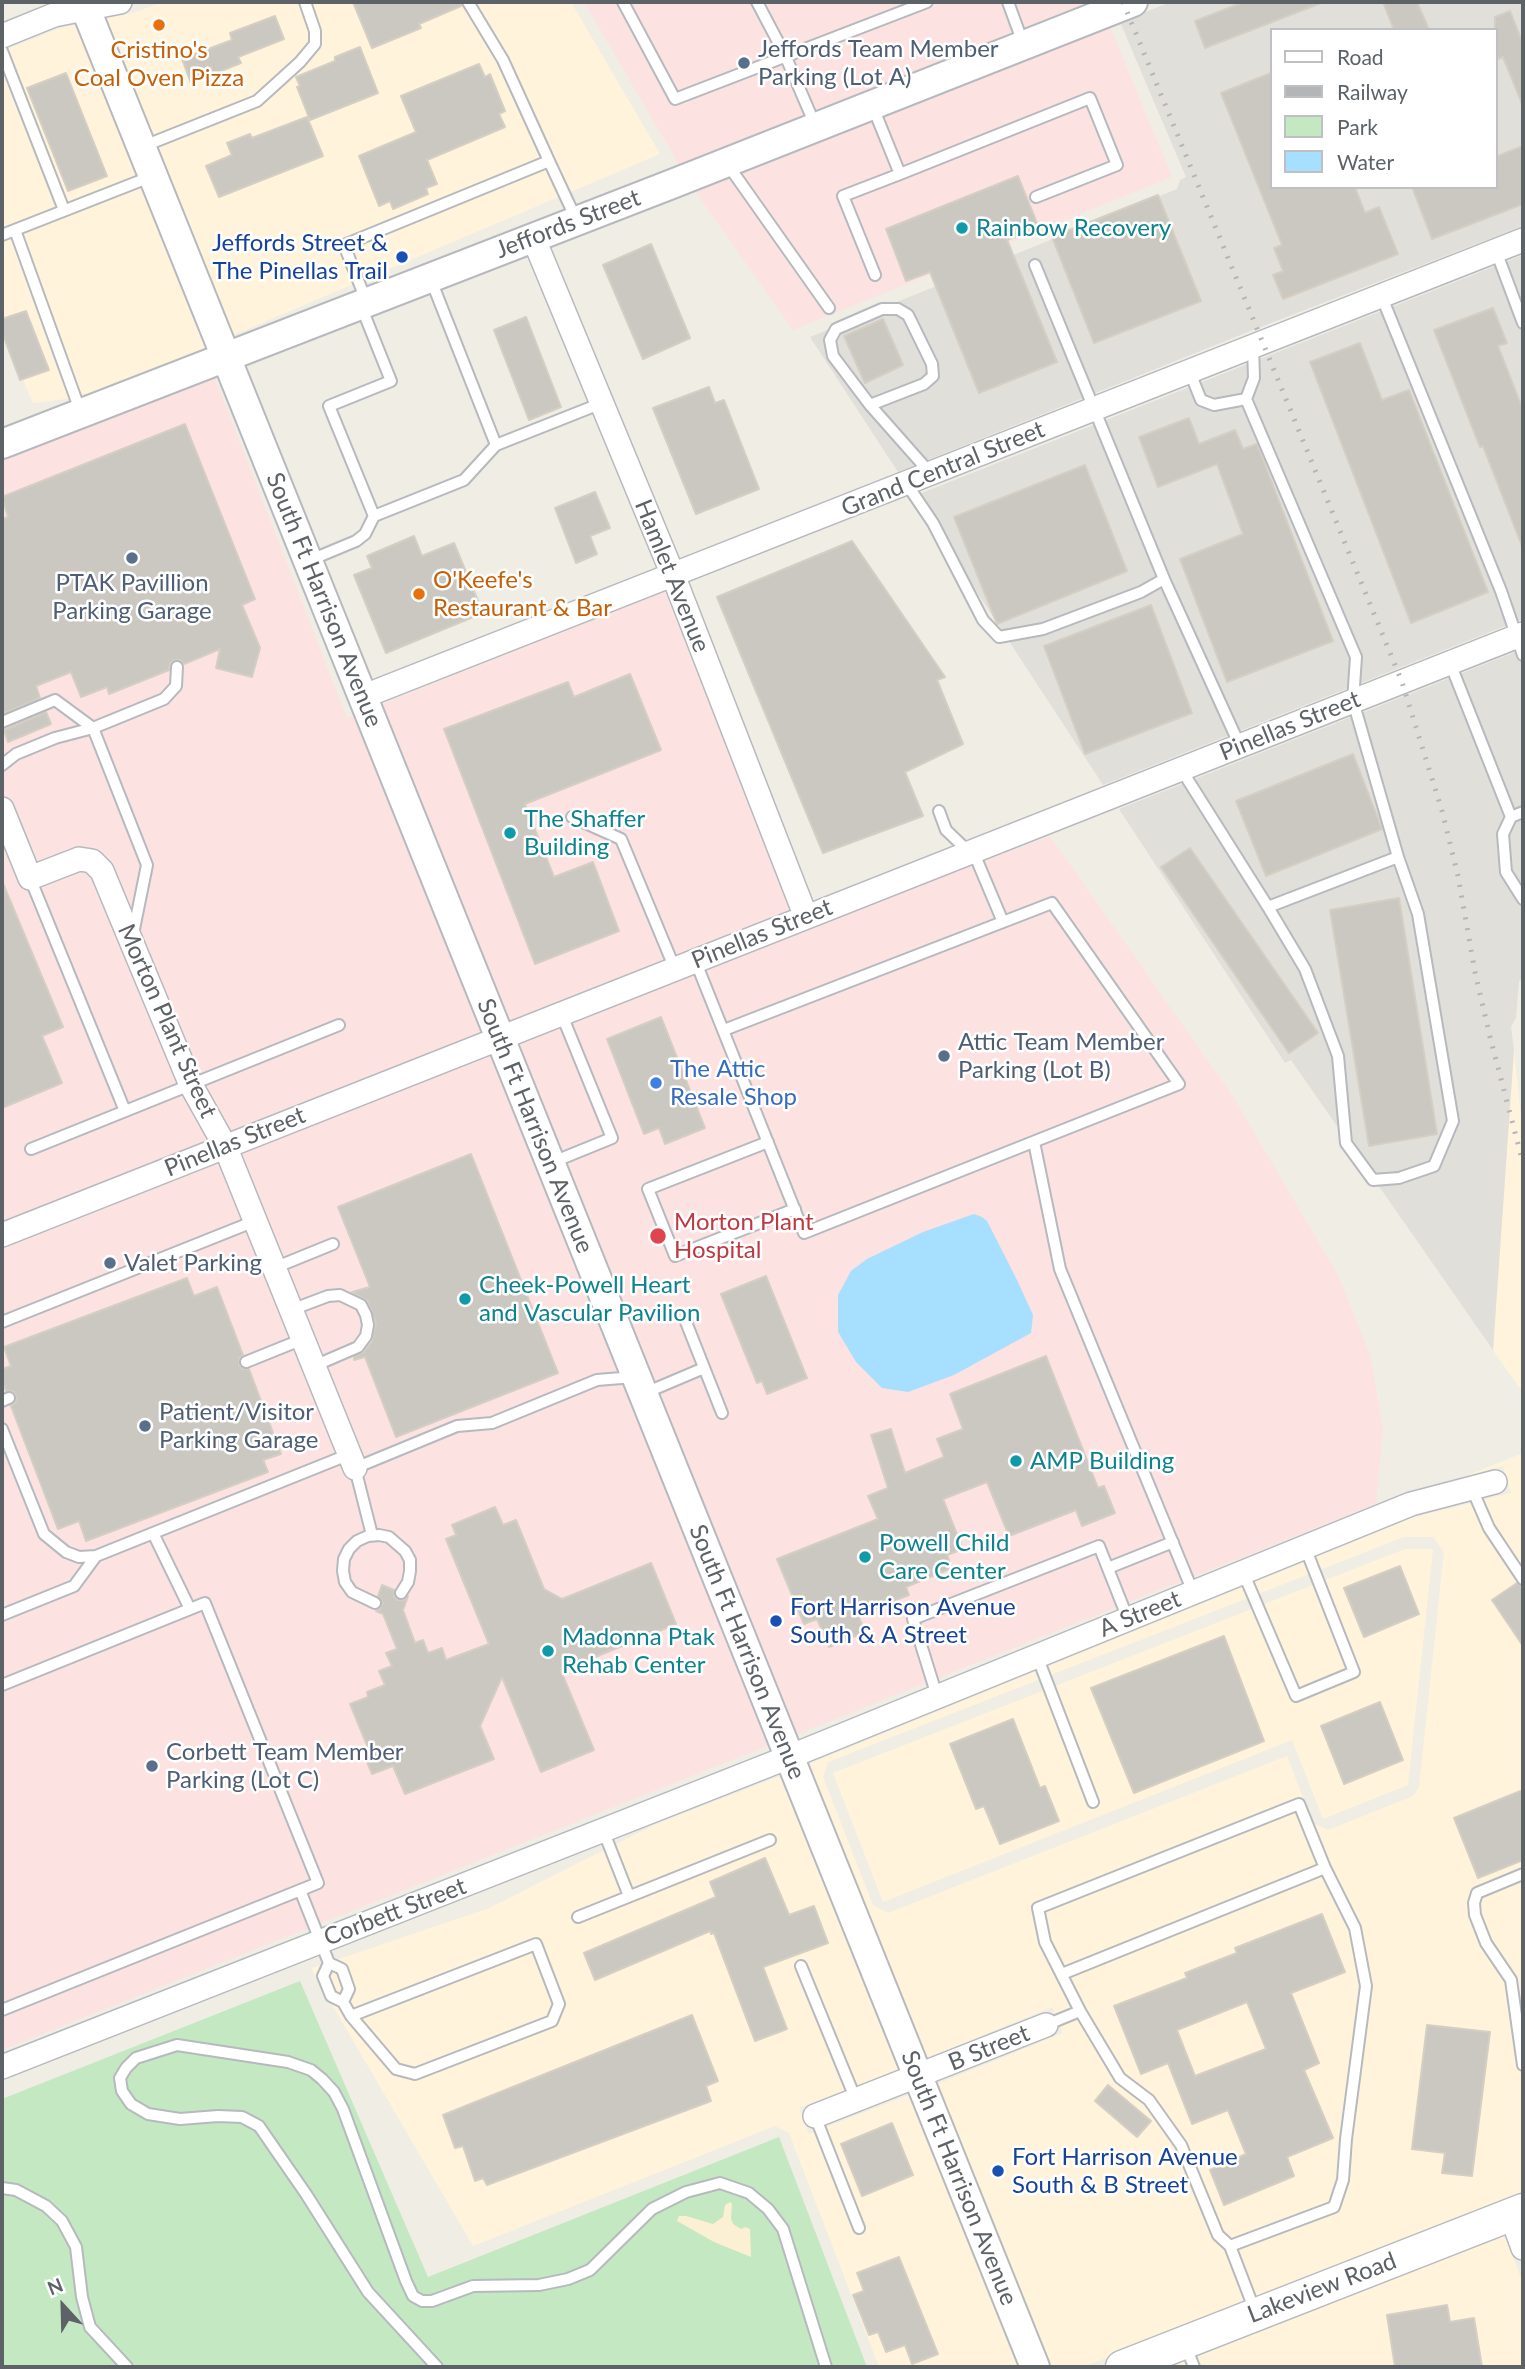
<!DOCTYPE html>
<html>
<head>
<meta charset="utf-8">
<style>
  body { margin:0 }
  #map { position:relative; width:1525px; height:2369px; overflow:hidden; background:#f0ede5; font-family:Lato,sans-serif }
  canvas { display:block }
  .frame { position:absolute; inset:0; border:4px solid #5d6266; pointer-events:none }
  .legend { position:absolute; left:1270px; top:28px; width:228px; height:161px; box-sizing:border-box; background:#fff; border:2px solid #bec0c2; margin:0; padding:9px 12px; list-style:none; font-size:21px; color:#5d6266 }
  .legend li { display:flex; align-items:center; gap:14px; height:35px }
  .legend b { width:35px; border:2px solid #bec0c2 }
  .north { position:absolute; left:28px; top:2271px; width:70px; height:70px; -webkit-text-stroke:5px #fff; paint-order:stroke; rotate:338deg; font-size:19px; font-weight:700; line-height:28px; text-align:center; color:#5d6266 }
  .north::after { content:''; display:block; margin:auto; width:24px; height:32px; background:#5d6266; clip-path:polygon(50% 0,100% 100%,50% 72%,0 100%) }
</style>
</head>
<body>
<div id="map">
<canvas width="1525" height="2369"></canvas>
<div class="frame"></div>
<ul class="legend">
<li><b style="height:9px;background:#fff"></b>Road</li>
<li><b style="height:9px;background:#b4b5b6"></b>Railway</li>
<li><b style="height:19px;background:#c4e8c1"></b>Park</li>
<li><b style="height:19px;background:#a6dfff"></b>Water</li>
</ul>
<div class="north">N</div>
</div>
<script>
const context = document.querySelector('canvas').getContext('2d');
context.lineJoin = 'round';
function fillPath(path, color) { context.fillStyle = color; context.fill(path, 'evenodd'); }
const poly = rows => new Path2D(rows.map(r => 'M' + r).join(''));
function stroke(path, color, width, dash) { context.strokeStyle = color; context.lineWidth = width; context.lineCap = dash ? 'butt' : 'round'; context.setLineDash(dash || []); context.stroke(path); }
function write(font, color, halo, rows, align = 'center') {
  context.font = font + ' Lato,sans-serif'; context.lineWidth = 5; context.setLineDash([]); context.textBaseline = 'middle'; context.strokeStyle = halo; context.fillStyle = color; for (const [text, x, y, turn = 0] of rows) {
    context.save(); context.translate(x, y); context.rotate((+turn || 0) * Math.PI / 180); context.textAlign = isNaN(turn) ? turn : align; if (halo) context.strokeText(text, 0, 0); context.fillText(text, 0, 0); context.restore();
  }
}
const commercial = poly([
  [163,2,571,2,660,154,231,336,104,19,133,13],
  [79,24,208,347,83,397,33,403,2,331,2,51,58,29],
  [1514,1050,1523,1134,1523,1393,1493,1350],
  [1523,1453,1523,2194,1083,2367,1049,2367,935,2085,1063,2033,1052,2007,924,2059,806,1765,1415,1517,1511,1493,1503,1466,1466,1476],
  [1404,1537,1433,1537,1444,1552,1419,1787,1413,1796,1328,1830,1313,1823,1287,1756,888,1913,873,1905,823,1777,828,1762],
  [1405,1549,1433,1549,1408,1785,1323,1819,1292,1740,883,1902,833,1773],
  [783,1775,901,2068,799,2108,809,2134,911,2094,1022,2367,879,2367,789,2133,775,2126,473,2246,313,1972,312,1968,487,1909,654,1825],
  [1504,2232,1523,2284,1523,2367,1161,2367]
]);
const industrial = poly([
  [1171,2,1523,2,1523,226,1258,328,898,472,810,337,1177,189,1180,180,1186,177,1120,22],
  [1271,30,1495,30,1495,187,1271,187],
  [1523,255,1523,619,1103,785,914,496],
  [1523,649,1523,979,1519,981,1516,1018,1511,1027,1514,1050,1493,1350,1291,1060,1285,1063,1119,809]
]);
const medical = poly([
  [584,2,1100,2,1172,177,793,330,692,187],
  [213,373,347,718,664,590,801,930,1050,836,1234,1098,1339,1277,1370,1355,1383,1427,1376,1504,2,2050,2,456]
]);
const green = poly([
  [300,1981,428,2277,779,2137,867,2367,2,2367,2,2099]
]);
const sand = poly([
  [730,2202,732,2204,731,2218,733,2224,741,2229,745,2227,750,2229,751,2257,714,2242,677,2221,679,2216,686,2216,713,2224,723,2217,725,2205]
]);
const water = poly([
  [974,1214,982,1217,987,1221,1017,1280,1033,1315,1031,1333,954,1375,908,1392,882,1388,856,1362,838,1332,838,1295,851,1271,867,1259,923,1232]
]);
const building = poly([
  [353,2,460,2,461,6,419,24,421,28,372,48,353,2],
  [1244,2,1321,2,1321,3,1205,48,1195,21,1244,2],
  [1383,2,1417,2,1429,30,1394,30,1383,2],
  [1510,11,1523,44,1522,104,1503,57,1495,60,1495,17,1510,11],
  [275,16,284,39,238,57,241,63,191,83,182,59,232,40,230,33,275,16],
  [360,47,378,93,310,120,297,87,300,86,296,77,335,61,335,57,360,47],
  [479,64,485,77,490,74,505,111,499,114,505,127,427,160,437,184,426,188,428,194,393,209,390,201,379,206,359,156,416,132,401,96,479,64],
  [66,73,107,176,68,191,27,88,66,73],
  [1271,73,1271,187,1355,187,1365,213,1379,207,1398,254,1283,299,1273,275,1283,271,1274,248,1282,245,1221,93,1271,73],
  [307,117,323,156,219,197,206,166,232,155,227,143,250,134,252,138,307,117],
  [1523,146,1523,204,1432,239,1412,187,1495,187,1495,157,1523,146],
  [1018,176,1039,228,1007,240,1057,362,979,393,930,272,906,281,886,229,1018,176],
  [1158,195,1201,301,1094,343,1052,237,1158,195],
  [651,244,690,338,643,359,603,265,651,244],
  [1493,308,1507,343,1498,346,1523,410,1522,546,1483,446,1480,447,1434,330,1493,308],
  [26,311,49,370,20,380,2,332,2,319,26,311],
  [526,317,561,407,529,420,494,330,526,317],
  [883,319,903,365,865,383,844,336,883,319],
  [1360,343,1382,400,1409,390,1488,592,1411,623,1310,362,1360,343],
  [709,387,715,403,724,400,759,489,696,514,653,408,709,387],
  [1189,418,1199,444,1235,430,1243,449,1257,444,1333,641,1227,682,1180,559,1243,534,1217,464,1158,487,1139,437,1189,418],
  [185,424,255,599,242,605,260,648,252,677,216,668,220,649,184,664,181,660,174,660,170,663,169,670,109,694,107,687,81,697,71,672,36,686,40,698,2,714,2,519,8,517,2,497,185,424],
  [1085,465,1127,571,997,624,954,517,1085,465],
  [595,492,610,528,590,536,597,554,576,563,555,508,595,492],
  [414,536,422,556,454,543,483,613,386,653,354,575,372,568,367,556,414,536],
  [852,541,945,677,937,680,963,744,905,772,923,816,823,853,717,597,852,541],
  [1151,605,1192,713,1085,754,1044,646,1151,605],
  [630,674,661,750,525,804,554,877,593,862,619,931,535,964,444,729,568,682,574,697,630,674],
  [46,712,51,724,8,742,4,730,46,712],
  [1353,754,1382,829,1266,876,1236,801,1353,754],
  [1190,848,1318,1033,1289,1053,1161,867,1190,848],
  [2,881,63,1027,42,1036,62,1083,2,1108,2,881],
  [1399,898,1437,1134,1369,1146,1330,910,1399,898],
  [661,1017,705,1128,665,1144,659,1128,644,1134,607,1039,661,1017],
  [471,1154,558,1373,396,1437,365,1357,354,1360,354,1357,364,1352,372,1341,376,1324,368,1301,352,1292,370,1287,338,1207,471,1154],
  [766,1276,807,1378,767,1394,762,1381,757,1383,721,1294,766,1276],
  [187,1278,194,1296,217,1287,243,1355,239,1358,239,1364,242,1369,249,1369,281,1454,263,1460,268,1472,86,1541,79,1521,58,1529,11,1406,16,1402,16,1396,13,1391,6,1391,2,1380,2,1369,11,1366,4,1347,187,1278],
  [1046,1356,1098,1488,1104,1486,1115,1513,1082,1526,1076,1510,1009,1536,987,1482,943,1499,963,1549,947,1555,952,1568,906,1587,909,1595,858,1615,865,1632,829,1647,817,1619,804,1624,777,1559,878,1519,868,1496,888,1488,871,1435,891,1429,905,1473,944,1457,937,1439,963,1429,950,1394,1046,1356],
  [495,1507,503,1525,516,1520,544,1589,562,1599,651,1563,676,1624,561,1671,594,1750,541,1772,502,1677,480,1726,494,1759,405,1794,393,1766,372,1774,363,1752,369,1750,350,1704,368,1697,367,1692,385,1685,379,1671,392,1666,386,1653,397,1649,383,1614,376,1611,380,1609,383,1603,378,1596,382,1585,394,1590,394,1596,397,1600,404,1600,408,1596,403,1610,415,1643,423,1640,428,1653,442,1648,446,1660,489,1644,446,1539,456,1535,452,1525,495,1507],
  [1400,1566,1419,1614,1364,1637,1344,1588,1400,1566],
  [1517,1583,1523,1587,1523,1646,1492,1600,1517,1583],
  [1224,1636,1264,1741,1134,1793,1091,1688,1224,1636],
  [1380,1702,1403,1760,1344,1784,1321,1726,1380,1702],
  [1013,1719,1040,1788,1045,1786,1059,1821,1000,1844,984,1806,976,1809,950,1744,1013,1719],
  [1523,1790,1523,1860,1478,1878,1454,1818,1523,1790],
  [765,1858,789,1915,814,1906,828,1943,763,1967,787,2029,755,2041,714,1933,711,1934,710,1931,595,1980,584,1953,716,1897,710,1882,765,1858],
  [1322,1914,1345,1972,1291,1993,1319,2063,1304,2070,1333,2138,1287,2157,1294,2176,1224,2205,1210,2170,1246,2154,1228,2110,1192,2124,1168,2063,1141,2074,1114,2006,1187,1978,1185,1973,1237,1953,1235,1948,1322,1914],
  [1247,2002,1266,2049,1195,2076,1177,2030,1247,2002],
  [692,2015,718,2081,706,2086,711,2101,487,2185,483,2178,475,2181,463,2146,455,2148,443,2115,692,2015],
  [1427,2025,1490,2032,1472,2176,1442,2173,1445,2153,1412,2149,1427,2025],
  [1108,2085,1151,2121,1137,2137,1095,2101,1108,2085],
  [892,2123,913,2175,862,2196,841,2144,892,2123],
  [899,2257,938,2354,912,2364,905,2345,886,2352,878,2332,869,2335,853,2295,864,2291,857,2273,899,2257],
  [1447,2305,1450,2322,1474,2318,1482,2367,1395,2367,1387,2315,1447,2305]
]);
const service = poly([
  [623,2,675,99,927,2],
  [757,2,785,55,816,127],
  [1008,2,1023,43],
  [2,51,64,210],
  [872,105,900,174,1090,98,1117,165,1036,197],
  [144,146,257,101,300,62,315,44,315,31,305,2],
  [549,161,576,219],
  [728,165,829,308],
  [15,230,81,413],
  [2,235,150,177],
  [1496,251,1523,323],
  [875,275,843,196,900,174],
  [431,280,496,445,602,403],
  [1381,295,1501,591,1523,655],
  [366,300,344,245,549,161,503,60,468,2],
  [361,306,391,381,329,406,374,516],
  [1189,370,1201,400,1214,405,1246,399],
  [870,405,924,384,933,376,932,364,908,315,898,309,882,309,836,329,830,340,833,356,870,405,931,474],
  [906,483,933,523,983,620,999,637,1043,629,1141,592,1164,579,1035,265],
  [308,561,356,541,365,534,374,516,464,480,496,445],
  [1164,579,1240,746],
  [1450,663,1511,817,1523,812],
  [2,722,55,700,93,728,147,865,133,934],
  [2,765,16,754,55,738,93,728,164,699,176,686,177,667],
  [1181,769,1268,907,1398,857,1353,701,1356,657,1246,399,1254,378,1253,346],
  [939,811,946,830,969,852],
  [572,817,621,839,675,969],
  [1511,817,1503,834,1506,872,1523,899],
  [973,851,1003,922],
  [30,878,125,1111],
  [1268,907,1305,969,1338,1056,1346,1143,1373,1180,1399,1178,1434,1166,1453,1121,1418,914,1398,857],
  [695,960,804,1233,1179,1084,1052,903,724,1030],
  [768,1142,648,1189,675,1256,795,1209],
  [1034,1142,1060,1269,1193,1592],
  [31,1149,339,1025],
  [553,1162,612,1138,561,1013],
  [274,1268,333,1244],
  [291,1310,328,1296,340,1295,361,1305,366,1315,368,1325,366,1336,358,1347,314,1366],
  [2,1322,255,1221],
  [686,1322,722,1413],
  [246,1362,303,1339],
  [645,1393,704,1368],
  [2,1401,9,1398],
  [2,1429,44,1534,66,1552,79,1557,96,1556,350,1454],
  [1472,1489,1489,1528,1523,1579],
  [153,1533,190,1609],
  [372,1535,355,1468,457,1426,492,1423,597,1380,634,1377],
  [1108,1568,1173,1542],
  [1243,1572,1296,1696,1354,1672,1305,1547],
  [375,1603,352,1592,345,1582,343,1571,344,1559,349,1549,357,1541,368,1536,379,1535,389,1537,405,1551,410,1560,410,1571,408,1582,401,1593],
  [2,1615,74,1586,96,1556],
  [1037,1656,1093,1802],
  [2,1685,205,1603,318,1883,2,2010],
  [937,1696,913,1619,1099,1546,1128,1619],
  [603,1830,629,1896],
  [1523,1874,1477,1893,1474,1903,1475,1915,1486,1943,1511,1980,1523,2065],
  [300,1890,329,1963],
  [578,1917,770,1840],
  [329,1963,342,1969,349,1989,343,2002,331,1996,323,1976,329,1963],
  [801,1966,856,2100],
  [1062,1974,1325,1868,1299,1804,1038,1908,1045,1942,1080,2011],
  [343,2002,351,2016,536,1944,559,2004,552,2021,415,2074,396,2069,351,2016],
  [1046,2025,1080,2011,1120,2078,1149,2100,1181,2145,1218,2235,1230,2246,1255,2311],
  [815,2116,859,2228],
  [2,2188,16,2190,46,2206,62,2221,76,2247,82,2297,90,2327,127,2367],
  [1230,2246,1334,2207,1343,2180,1346,2139,1366,1986,1355,1928,1325,1868],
  [1185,2344,1194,2367],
  [437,2367,368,2292,306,2194,259,2126,242,2117,218,2116,180,2119,148,2114,131,2104,122,2091,120,2078,126,2068,136,2058,177,2045,288,2062,311,2070,322,2079,334,2092,343,2109,406,2281,413,2296,422,2301,432,2301,473,2286,539,2285,568,2279,590,2270,652,2209,686,2192,720,2183,749,2193,768,2209,783,2229,826,2367]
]);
const minor = poly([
  [2,36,54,15,120,2],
  [533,237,673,575,806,917],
  [362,697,1523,240],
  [2,809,30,878,79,859,92,861,102,871,191,1085,225,1146,355,1468],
  [2,1235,1523,634],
  [2,2067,789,1757,1411,1504,1495,1482],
  [815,2116,1046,2025],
  [1511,2215,1523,2248]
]);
const tertiary = poly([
  [83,2,1035,2367],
  [2,444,672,184,1133,2]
]);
const secondary = poly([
  [1122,2367,1523,2210]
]);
const rail = poly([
  [1123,2,1402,682,1442,811,1458,876,1475,972,1490,1037,1523,1163]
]);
const markers = [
  [159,25,7,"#e8710a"],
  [744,63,7,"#5c6f8a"],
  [962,228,7,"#0f9aa8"],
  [402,257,7,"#1a4fb4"],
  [132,558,7,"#5c6f8a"],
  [419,594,7,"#e8710a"],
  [510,833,7,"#0f9aa8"],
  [944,1056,7,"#5c6f8a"],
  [656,1083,7,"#3f7fe0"],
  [658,1236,9,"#e0444e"],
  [110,1263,7,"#5c6f8a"],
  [465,1299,7,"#0f9aa8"],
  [145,1426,7,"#5c6f8a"],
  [1016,1461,7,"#0f9aa8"],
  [865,1557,7,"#0f9aa8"],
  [776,1621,7,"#1a4fb4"],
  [548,1651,7,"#0f9aa8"],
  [152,1766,7,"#5c6f8a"],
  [998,2171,7,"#1a4fb4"]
];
const serviceNames = [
  ["Jeffords Team Member",758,49],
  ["Parking (Lot A)",758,77],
  ["PTAK Pavillion",132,583,"center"],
  ["Parking Garage",132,611,"center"],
  ["Attic Team Member",958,1042],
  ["Parking (Lot B)",958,1070],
  ["Valet Parking",124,1263],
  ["Patient/Visitor",159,1412],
  ["Parking Garage",159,1440],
  ["Corbett Team Member",166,1752],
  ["Parking (Lot C)",166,1780]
];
const foodNames = [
  ["Cristino's",159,50],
  ["Coal Oven Pizza",159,78],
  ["O'Keefe's",433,580,"left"],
  ["Restaurant & Bar",433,608,"left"]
];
const streetNames = [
  ["Jeffords Street",568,224,-21],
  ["Grand Central Street",943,469,-22],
  ["Hamlet Avenue",672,576,68],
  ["South Ft Harrison Avenue",324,600,68],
  ["Pinellas Street",1290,726,-22],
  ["Pinellas Street",762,934,-22],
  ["Morton Plant Street",167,1021,66],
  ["South Ft Harrison Avenue",535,1126,68],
  ["Pinellas Street",235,1142,-22],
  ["A Street",1140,1614,-22],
  ["South Ft Harrison Avenue",747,1652,68],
  ["Corbett Street",395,1912,-21],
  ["B Street",989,2048,-22],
  ["South Ft Harrison Avenue",959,2178,68],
  ["Lakeview Road",1322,2288,-21]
];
const cultureNames = [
  ["Rainbow Recovery",976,228],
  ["The Shaffer",524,819],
  ["Building",524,847],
  ["Cheek-Powell Heart",479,1285],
  ["and Vascular Pavilion",479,1313],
  ["AMP Building",1030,1461],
  ["Powell Child",879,1543],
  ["Care Center",879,1571],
  ["Madonna Ptak",562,1637],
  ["Rehab Center",562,1665]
];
const transitNames = [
  ["Jeffords Street &",388,243,"right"],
  ["The Pinellas Trail",388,271,"right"],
  ["Fort Harrison Avenue",790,1607],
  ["South & A Street",790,1635],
  ["Fort Harrison Avenue",1012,2157],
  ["South & B Street",1012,2185]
];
const shopNames = [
  ["The Attic",670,1069],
  ["Resale Shop",670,1097]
];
const healthNames = [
  ["Morton Plant",674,1222],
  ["Hospital",674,1250]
];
fillPath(commercial, '#fff4db');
fillPath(industrial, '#e1dfda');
fillPath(medical, '#fde2e2');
fillPath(green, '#c4e8c1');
fillPath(sand, '#fcf0d4');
fillPath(water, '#a6dfff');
fillPath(building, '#cbc8c2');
stroke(building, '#d5cec3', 2);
stroke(service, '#b6b9bd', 14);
stroke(minor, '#b6b9bd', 26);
stroke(tertiary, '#b6b9bd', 32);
stroke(secondary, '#b7bbc0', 35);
stroke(service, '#fff', 10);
stroke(minor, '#fff', 23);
stroke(tertiary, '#fff', 28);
stroke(secondary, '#fff', 32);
stroke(rail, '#b4b5b6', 5, [2, 9]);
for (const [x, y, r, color] of markers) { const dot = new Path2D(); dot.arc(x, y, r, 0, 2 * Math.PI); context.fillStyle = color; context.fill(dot); stroke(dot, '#fff', 2.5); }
write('24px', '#4e5e75', '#fff', serviceNames, 'left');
write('24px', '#c56008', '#fff', foodNames);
write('24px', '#5d6266', '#fff', streetNames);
write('24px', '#0d838f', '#fff', cultureNames, 'left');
write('24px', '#164399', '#fff', transitNames, 'left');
write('24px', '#366cbe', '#fff', shopNames, 'left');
write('24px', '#be3a42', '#fff', healthNames, 'left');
</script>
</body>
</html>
